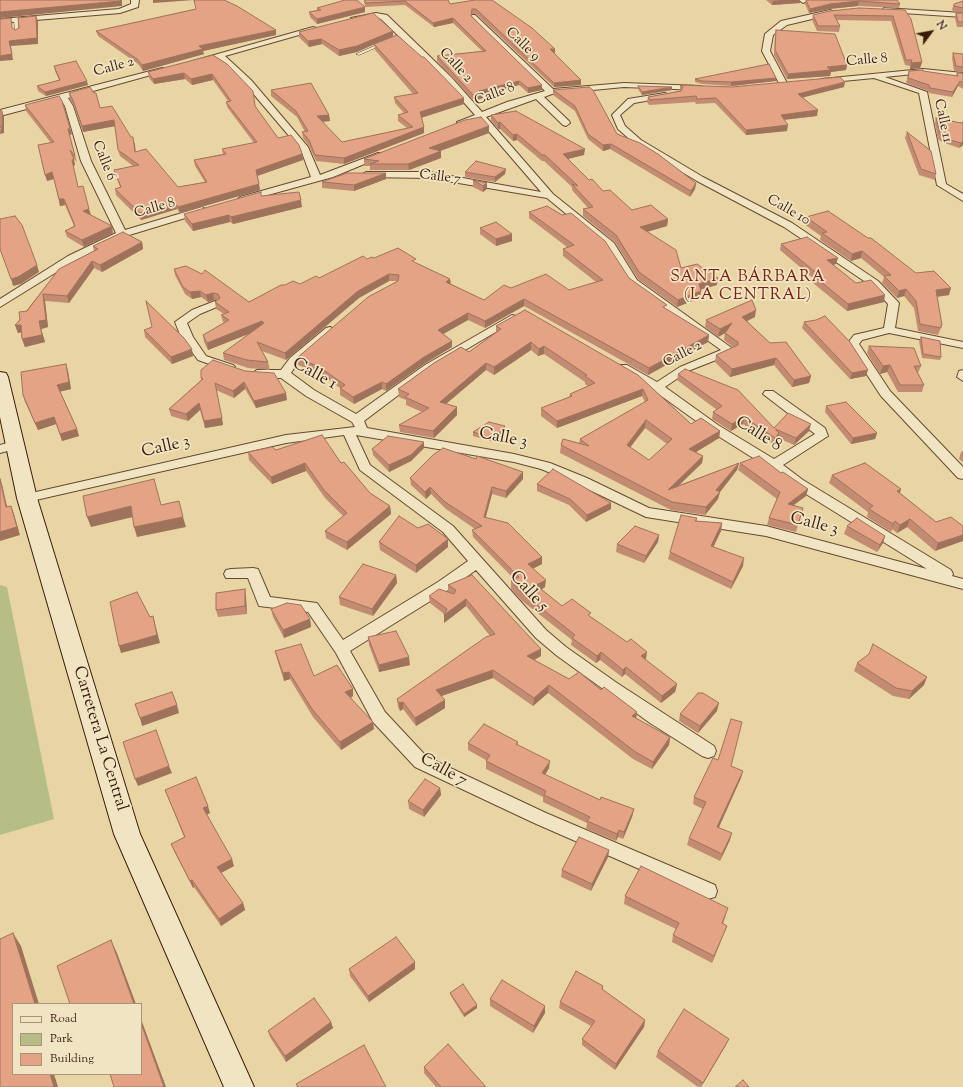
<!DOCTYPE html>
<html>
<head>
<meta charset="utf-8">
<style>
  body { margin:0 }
  #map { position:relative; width:963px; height:1087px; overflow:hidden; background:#e9d5a3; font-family:"Sorts Mill Goudy",serif }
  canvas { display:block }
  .legend { position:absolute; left:12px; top:1003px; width:130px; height:72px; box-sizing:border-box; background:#f1e4c3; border:1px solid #a8947b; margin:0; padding:5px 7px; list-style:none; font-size:12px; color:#3a1c0e }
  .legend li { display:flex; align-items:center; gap:8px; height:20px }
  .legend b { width:20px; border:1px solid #a8947b }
  .north { position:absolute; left:911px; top:12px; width:40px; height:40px; -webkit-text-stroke:3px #f1e4c3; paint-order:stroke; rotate:58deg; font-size:11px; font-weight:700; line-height:16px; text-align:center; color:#3a1c0e }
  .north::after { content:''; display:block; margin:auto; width:14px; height:18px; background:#3a1c0e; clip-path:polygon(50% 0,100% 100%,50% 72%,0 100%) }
</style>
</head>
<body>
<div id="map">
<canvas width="963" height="1087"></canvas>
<ul class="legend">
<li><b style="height:5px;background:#f1e4c3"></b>Road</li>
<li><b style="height:11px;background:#b6bd86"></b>Park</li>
<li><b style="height:11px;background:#e3a384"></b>Building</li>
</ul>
<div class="north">N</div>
</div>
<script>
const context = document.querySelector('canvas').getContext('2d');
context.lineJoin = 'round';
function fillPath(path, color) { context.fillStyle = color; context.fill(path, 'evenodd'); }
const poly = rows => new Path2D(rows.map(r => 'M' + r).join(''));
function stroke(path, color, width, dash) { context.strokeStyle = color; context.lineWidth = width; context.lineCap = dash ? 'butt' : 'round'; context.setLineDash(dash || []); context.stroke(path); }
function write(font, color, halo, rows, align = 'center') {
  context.font = font + ' "Sorts Mill Goudy",serif'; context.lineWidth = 3.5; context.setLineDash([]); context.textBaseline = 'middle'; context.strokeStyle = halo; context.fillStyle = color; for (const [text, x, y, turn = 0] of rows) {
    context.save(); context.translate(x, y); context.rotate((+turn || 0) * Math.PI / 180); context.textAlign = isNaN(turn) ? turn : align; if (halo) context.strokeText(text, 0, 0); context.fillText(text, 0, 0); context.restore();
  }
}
const green = poly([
  [0,585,7,587,54,819,0,835]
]);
const lane = poly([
  [16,19,18,20,19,33,17,34,15,33,14,20,16,19],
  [381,43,384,44,359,55,356,54,381,43]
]);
const street = poly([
  [131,0,139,0,138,7,120,13,0,23,0,19,119,9,131,4,131,0],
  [799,0,807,0,807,1,803,3,799,0],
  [884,8,963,13,963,17,887,12,883,10,884,8],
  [830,10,834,12,833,14,787,25,773,35,770,51,788,85,781,87,762,51,765,34,781,21,830,10],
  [376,13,387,15,451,77,482,112,507,102,545,91,472,19,472,15,475,15,553,89,624,83,701,86,701,90,698,90,624,87,552,94,544,97,569,121,570,123,566,126,563,125,536,99,486,117,553,194,614,243,637,280,736,351,734,353,688,371,665,387,718,425,774,459,815,434,763,394,765,391,773,391,825,428,828,436,783,465,803,480,951,570,953,574,952,576,963,579,963,589,766,536,646,517,577,484,541,469,514,462,356,435,370,465,453,526,546,630,566,647,617,683,714,746,716,751,714,756,708,758,702,756,650,723,556,655,536,638,476,570,448,590,350,651,385,712,427,757,546,813,715,885,717,891,715,897,708,899,534,823,415,767,373,722,336,653,308,612,259,606,248,578,226,578,224,574,226,570,231,569,253,568,258,569,270,597,317,603,343,640,438,582,468,561,443,532,360,470,344,435,286,443,27,502,22,501,20,498,22,495,27,494,286,435,355,427,352,422,306,396,281,378,257,378,251,374,257,370,281,370,290,358,326,328,330,327,336,330,298,362,291,373,314,390,356,414,425,365,512,315,516,316,518,318,516,320,433,369,364,421,367,428,514,454,550,463,587,478,649,508,766,526,927,569,793,486,769,468,710,431,653,390,619,369,617,367,619,365,627,365,657,382,680,367,721,350,629,284,606,247,547,198,429,178,363,177,361,175,366,172,429,172,541,192,479,120,463,126,457,126,457,122,475,115,445,81,381,19,376,17,355,20,351,18,376,13],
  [313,27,320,29,225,56,251,80,308,147,320,175,378,153,384,153,386,155,333,177,246,201,240,201,238,199,240,197,311,177,301,150,245,84,218,58,197,63,193,61,313,27],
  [162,68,169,70,68,98,73,106,91,161,125,230,202,207,207,210,205,212,126,236,76,260,0,307,0,299,68,256,116,233,81,161,65,106,61,100,0,116,0,110,162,68],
  [923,69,963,73,963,77,923,73,885,77,927,92,946,184,963,194,963,201,937,185,919,93,874,78,822,83,818,81,822,79,923,69],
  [665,93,669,95,668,97,634,103,620,115,625,126,641,140,703,177,792,223,878,281,899,303,895,328,963,342,963,348,889,333,862,340,859,344,890,391,963,467,963,479,958,478,881,396,847,344,854,335,884,328,888,304,870,285,784,227,697,181,635,144,618,129,612,115,628,99,665,93],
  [215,301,219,302,220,304,219,306,200,314,187,323,193,337,206,356,233,365,235,367,229,371,198,360,181,337,175,322,192,310,215,301],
  [963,370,963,381,957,377,959,371,963,370],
  [14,441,19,442,20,445,19,448,0,453,0,445,14,441]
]);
const secondary = poly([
  [0,372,6,373,8,377,37,498,140,834,254,1087,224,1087,114,834,17,498,0,417,0,372]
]);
const wall = poly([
  [364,0,448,0,450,4,475,0,555,49,555,54,554,54,581,80,581,85,554,87,476,14,472,14,472,16,542,90,528,93,519,85,483,95,483,98,474,101,437,61,437,56,482,51,453,23,434,27,405,5,365,7],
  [766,0,800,0,800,3,772,5],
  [806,0,897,0,900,4,899,8,858,6,829,9,809,13,805,4],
  [963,1,963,13,953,11,952,9,954,4],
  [317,8,365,12,317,24,310,17,309,12,317,10],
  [196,9,276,35,203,51,204,54,143,71,138,64,98,36,96,31],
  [905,10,922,62,920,68,910,69,910,66,905,65,891,21,837,20,840,26,839,32,817,31,812,20,813,15],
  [956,13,963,13,963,27,957,27,955,18],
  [776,30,847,65,846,70,831,72,830,76,787,79,774,55,775,35],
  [393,31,393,36,464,98,464,104,422,117,424,133,344,164,316,161,309,146,303,138,302,132,305,132,297,117,271,96,271,90,329,115,330,121,322,122,342,142,407,128,398,121,398,115,404,113,395,103,394,97,413,94,375,50,374,44,357,52,339,56,322,44,309,47,299,37,299,32],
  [953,53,963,54,963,72,954,71,952,58],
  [213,55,255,106,278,138,302,154,303,160,257,176,260,190,180,213,177,209,141,220,116,195,115,189,120,187,116,176,114,170,133,166,120,156,118,150,115,126,83,132,74,106,70,99,69,93,100,108,135,143,136,152,178,187,205,182,195,166,194,160,223,154,222,149,254,143,227,107,226,102,228,101,213,80,192,85,185,79,154,84,149,78,148,72],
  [54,66,88,85,46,96,38,91,37,86,59,80,55,71],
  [909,71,923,71,956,76,957,73,963,73,963,89,958,86,952,97,929,93,928,91,906,83],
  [776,78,776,81,731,86,702,84,695,82,695,79],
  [680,85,732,87,844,87,803,97,817,116,784,120,787,131,746,135,715,103,696,104,695,102,649,105,647,102,648,97,680,91],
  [638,86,672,87,672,90,642,95,638,89],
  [553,90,617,134,696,183,695,189,690,197,610,149,603,151,588,139,575,111,553,95],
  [25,105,72,134,69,135,77,162,73,158,75,165,73,166,78,187,91,215,113,233,84,247,67,237,65,231,74,226,65,205,60,206,54,179,47,181,51,143,26,111],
  [491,115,584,155,568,159,589,180,603,191,632,210,668,219,667,226,647,232,681,268,717,285,700,290,700,298,677,307,638,279,615,242,583,216,583,209,588,208,572,190,572,187,544,161,542,161,517,140,513,141,500,129,498,129,491,121],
  [936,118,961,123,963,145,959,148,942,142,938,139,935,123],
  [907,132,936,174,935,180,919,175,905,138],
  [489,133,440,151,441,158,409,170,370,170,370,166,364,166,364,159],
  [465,172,505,174,495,182,465,177],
  [386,173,386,179,354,191,322,188,322,182],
  [473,180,487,183,487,189,483,192,473,187],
  [261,196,302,207,233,224,230,222,193,231,185,221,184,214],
  [529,212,629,278,666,309,709,335,708,342,648,375,524,306,485,328,468,320,443,334,452,341,452,347,424,364,386,391,382,389,354,404,340,395,340,388,319,373,298,365,297,358,397,281,389,281,359,298,286,360,262,351,268,362,270,370,248,368,224,360,223,353,249,334,208,350,204,342,203,335,224,323,223,322,221,315,224,314,216,309,215,302,217,300,214,300,208,302,201,297,192,299,185,294,175,275,174,269,249,302,285,285,300,284,319,278,367,259,374,258,416,263,450,279,451,284,484,300,511,288,569,290,596,282,563,256,563,249,567,247,529,218],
  [806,217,916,273,949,295,937,297,942,325,938,335,918,331,914,308,904,296,897,298,882,283,884,277,861,258,851,261,820,240,821,236,804,224],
  [480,228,512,241,496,246,480,234],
  [142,242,143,249,102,272,94,268,69,303,45,301,48,327,41,329,45,342,25,347,22,339,21,332,18,333,15,325,59,269,94,251,93,246],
  [781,244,836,264,833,265,856,283,884,302,847,311,813,283,814,279,780,250],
  [525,310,638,375,691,424,701,418,720,431,719,438,696,452,703,456,702,463,679,485,739,463,737,470,720,492,718,499,705,515,671,510,560,453,561,445,563,439,579,443,580,439,645,402,642,396,557,428,541,416,541,408,569,397,570,394,588,386,585,384,585,382,544,354,538,356,531,350,494,375,486,370,446,404,457,407,457,415,434,438,400,432,399,425,422,412,406,405,406,400,399,397,398,389,434,363,461,347,469,352,496,332,496,326],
  [645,428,667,444,649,460,630,447],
  [755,317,747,321,770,343,811,376,809,383,792,387,774,365,730,377,715,362,716,355,733,347,724,340,725,333,718,337,705,327,706,320],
  [804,322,866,376,850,379,802,328],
  [144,330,193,356,172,364,145,337],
  [921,337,941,357,940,360,922,358,919,341],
  [869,346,921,366,918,373,924,385,922,392,898,392,887,372,880,374,867,353],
  [213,360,287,400,256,408,245,389,234,398,216,390,223,425,205,428,200,410,188,421,171,416,169,409,201,380,201,378],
  [68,371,71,389,60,391,77,429,79,436,62,441,56,424,38,430,25,402,23,395],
  [678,374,774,428,809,431,794,445,778,438,777,440,773,444,743,424,731,431,712,419,713,412,717,410,677,380],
  [826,406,877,433,875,439,851,444,825,412],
  [505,430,494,442,473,436,473,432],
  [424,442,424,448,411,461,389,472,373,455,372,449],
  [276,450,341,463,370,493,390,506,391,514,347,550,326,538,325,531,343,516,325,498,306,471,272,484,249,460,248,452],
  [963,451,963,462,959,459,961,452],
  [476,459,523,472,523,479,506,498,492,494,485,517,542,557,542,564,533,569,545,587,541,590,562,606,591,617,646,659,645,660,677,684,675,692,661,703,625,674,622,677,600,660,596,663,571,645,572,640,521,600,511,589,511,581,514,579,473,537,472,530,475,529,446,509,431,494,426,499,411,485,410,478],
  [740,463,781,473,808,489,806,496,793,505,803,508,796,532,767,525,769,518,777,499,738,470],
  [832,475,900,493,936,522,951,517,935,551,907,527,897,533,892,529,891,532,867,517,868,512,829,483],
  [537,484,611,503,611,509,586,522,569,505,537,491],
  [697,518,697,521,722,523,721,531,713,547,743,566,731,589,668,559,670,552],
  [847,526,885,536,883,543,877,552,844,534],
  [659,535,658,542,644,563,616,552,617,544],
  [379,542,448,547,416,573,380,550],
  [396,575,397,583,373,616,340,605,339,597],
  [472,575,541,656,534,660,569,679,601,690,637,712,636,719,670,737,669,745,652,769,633,759,548,693,533,706,493,678,441,696,445,708,416,726,403,709,400,711,398,707,397,699,490,636,466,606,444,623,444,614,430,603,429,596,448,592,448,585],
  [246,597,247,614,218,617,216,610],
  [271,609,310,619,311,627,284,638,273,617],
  [368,637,410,665,379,672,369,645],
  [275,651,314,676,353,689,353,696,351,698,374,729,341,750,313,717,290,679,284,681,277,659],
  [857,663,924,685,909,699,893,696,854,671],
  [717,711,698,733,679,721,680,714],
  [518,742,518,745,549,768,545,775,600,800,634,809,632,817,623,839,618,837,616,841,586,829,587,823,543,802,543,797,486,769,486,760,468,750,468,743],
  [731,766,741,778,718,827,730,840,720,861,687,845,689,838,703,809,693,804,694,797],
  [440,788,441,795,424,817,409,809,408,801],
  [165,790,210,813,207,814,234,866,221,873,243,903,245,910,221,926,194,887,193,888,174,851,171,844,184,837],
  [609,850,608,857,591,891,561,877,562,870],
  [625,896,726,915,723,924,727,926,724,933,712,963,672,942,673,935,676,929,624,904],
  [349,969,415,969,369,1002,350,976],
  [603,986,603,990,645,1020,644,1027,615,1070,582,1045,582,1039,591,1026,559,1008,560,1002],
  [450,993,477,1005,477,1008,464,1017,451,996],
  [490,999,545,1006,545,1013,533,1033,490,1006],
  [331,1022,333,1028,286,1062,270,1037,268,1031],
  [726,1045,701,1087,698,1087,656,1057,658,1051],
  [424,1067,486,1087,436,1087,424,1073]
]);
const shadedWall = poly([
  [122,0,122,6,0,18,0,12],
  [153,0,194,0,153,3],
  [781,0,800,0,800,3,772,5,773,1],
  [859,1,858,6,829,9,809,13,810,9,830,4],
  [365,7,365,12,317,24,317,19],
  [36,16,38,21,38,44,11,46,13,60,0,61,0,56,9,41],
  [453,18,453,23,434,27,433,23],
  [276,30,276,35,203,51,204,54,143,71,142,65,199,46],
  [393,31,393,36,357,52,339,56,339,50],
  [321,39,322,44,309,47,308,41],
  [550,49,555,49,555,54,550,54],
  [922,62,920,68,910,69,911,63],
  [847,65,846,70,831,72,830,76,787,79,788,74],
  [184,73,185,79,154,84,153,79],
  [212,74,213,80,192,85,191,79],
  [776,78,776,81,731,86,731,82],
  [581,80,581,85,554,87,554,83],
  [87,81,88,85,46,96,45,92],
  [519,81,519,85,483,95,483,98,474,101,474,96,479,91],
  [960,81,958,86,952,97,953,92],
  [845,82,844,87,797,99,798,94],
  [542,85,542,90,528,93,528,88],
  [672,87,672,90,642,95,642,92],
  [464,98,464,104,421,118,420,112],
  [818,110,817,116,780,120,781,115],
  [2,111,4,117,4,133,0,134],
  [329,115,330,121,317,122,317,116],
  [114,120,116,126,83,132,82,126],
  [500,122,500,129,498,129,498,123],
  [788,125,787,131,746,135,746,130],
  [489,126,489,133,429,155,429,148],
  [424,127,424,133,344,164,344,158],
  [70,128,72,134,69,135,68,129],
  [517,134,517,140,513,141,513,135],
  [963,141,963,145,959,148,961,143],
  [611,144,610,149,603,151,603,145],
  [585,149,584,155,563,160,563,154],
  [441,151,441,158,409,170,408,164],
  [302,154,303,160,257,176,256,170],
  [74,159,75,165,73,166,72,160],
  [506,169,505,174,495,182,495,177],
  [52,172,54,179,47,181,45,175],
  [386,173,386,179,354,191,354,185],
  [487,183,487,189,483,192,483,186],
  [696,183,695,189,690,197,691,191],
  [259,184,260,190,180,213,178,207],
  [59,199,64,199,65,205,60,206],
  [301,200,302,207,233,224,231,217],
  [175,203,177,209,141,220,140,213],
  [89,209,91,215,83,211],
  [229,215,230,222,193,231,192,224],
  [668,219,667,226,639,234,640,227],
  [112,226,113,233,84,247,82,240],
  [512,234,512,241,496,246,496,239],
  [142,242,143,249,102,272,100,265],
  [862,251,861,258,851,261,852,254],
  [838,258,836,264,825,267,827,260],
  [92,261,94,268,69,303,67,296],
  [37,265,39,272,21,284,13,286,11,279],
  [389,274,389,281,359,298,286,360,285,353,358,291],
  [718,278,717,285,698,290,699,284],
  [450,279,451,286,446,282],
  [951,288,949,295,934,297,936,290],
  [906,289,904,296,897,298,899,291],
  [200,291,201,297,192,299,190,292],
  [701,291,700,298,677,307,678,300],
  [213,293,214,300,208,302,206,295],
  [43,294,45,301,48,327,41,329,45,342,25,347,22,339,39,321],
  [885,295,884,302,847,311,848,304],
  [524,299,524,306,485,328,485,321],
  [756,310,755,317,741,324,742,317],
  [468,313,468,320,438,337,438,330],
  [262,321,263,328,208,350,207,343],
  [732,323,731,330,718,337,720,329],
  [15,325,21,325,23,332,18,333],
  [709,335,708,342,648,375,649,368],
  [452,341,452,347,424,364,386,391,386,384,424,357],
  [531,342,531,350,494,375,494,367],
  [544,346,544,354,538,356,539,349],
  [192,349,193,356,172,364,171,357],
  [776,358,774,365,730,377,732,369],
  [486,363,486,370,440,409,440,402],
  [66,364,68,371,71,389,59,392,57,385],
  [890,365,887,372,880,374,883,366],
  [868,370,866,376,850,379,852,373],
  [811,376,809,383,792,387,794,380],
  [244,382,245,389,234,398,233,391],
  [382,382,382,389,354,404,353,397],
  [643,389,642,396,557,428,557,421],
  [286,393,287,400,256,408,254,401],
  [199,403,200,410,188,421,186,414],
  [457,407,457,415,434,438,433,431],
  [54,417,56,424,38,430,35,423],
  [744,417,743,424,731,431,732,424],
  [222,418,223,425,205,428,204,421],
  [646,420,645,428,626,453,627,445],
  [811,424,809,431,794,445,796,438],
  [505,426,505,430,494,442,494,439],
  [77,429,79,436,62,441,60,434],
  [720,431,719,438,688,457,689,449],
  [779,433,777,440,773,444,775,438],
  [877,433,875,439,851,444,853,438],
  [424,442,424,448,411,461,389,472,389,465],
  [703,456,702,463,667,497,668,490],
  [305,463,306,471,272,484,271,477],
  [739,463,737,470,720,492,718,499,705,515,706,507,716,490],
  [523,472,523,479,506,498,506,491],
  [0,478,2,484,9,515,6,507],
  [430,487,431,494,426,499,425,492],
  [492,487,492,494,484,524,484,517],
  [808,489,806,496,786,511,788,504],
  [901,489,899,496,897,491],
  [611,503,611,509,586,522,587,515],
  [11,506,14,514,20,535,0,541,0,532],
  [131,506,133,517,91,527,87,517],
  [390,506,391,514,347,550,347,542],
  [183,517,186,527,137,537,134,527],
  [910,519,907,527,897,533,900,525],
  [895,521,892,529,891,532,893,524],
  [722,523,721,531,710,554,711,546],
  [659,535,658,542,644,563,646,556],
  [963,535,963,541,935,551,938,543],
  [885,536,883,543,877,552,880,545],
  [448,539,448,547,416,573,416,565],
  [542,557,542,564,527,571,528,564],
  [744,558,743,566,731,589,733,582],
  [396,575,397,583,373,616,372,609],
  [546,580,545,587,535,593,536,585],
  [245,589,246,597,247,614,245,606],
  [466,599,466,606,444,623,444,615],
  [153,616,160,643,121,653,119,646],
  [310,619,311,627,284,638,283,630],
  [541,649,541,656,527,664,527,656],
  [601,652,600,660,596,663,597,656],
  [647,652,646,659,640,664,641,656],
  [409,657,410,665,379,672,379,665],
  [626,667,625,674,622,677,623,670],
  [493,670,493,678,436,698,436,690],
  [289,672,290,679,284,681,283,673],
  [927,677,924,685,909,699,912,691],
  [677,684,675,692,661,703,662,696],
  [549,685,548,693,533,706,534,698],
  [353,689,353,696,346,700,345,692],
  [445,700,445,708,416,726,415,718],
  [403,702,403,709,400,711,399,703],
  [719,703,717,711,698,733,700,726],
  [177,705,179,713,142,726,140,718],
  [637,712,636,719,632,716],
  [373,722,374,729,341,750,340,742],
  [670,737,669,745,652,769,653,762],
  [550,761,549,768,541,781,542,773],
  [169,766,172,773,138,786,135,779],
  [743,771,741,778,716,834,717,827],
  [440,788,441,795,424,817,423,810],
  [208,806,210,813,206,815,203,808],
  [634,809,632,817,623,839,624,832],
  [619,830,618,837,616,841,617,834],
  [732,833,730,840,720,861,722,854],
  [609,850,608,857,591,891,592,884],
  [232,859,234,866,219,874,217,867],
  [192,880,194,887,193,888,190,881],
  [243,903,245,910,221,926,219,919],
  [727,926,724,933,712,963,714,956],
  [13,933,21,946,39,1004,35,1004],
  [111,940,117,953,136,1004,134,1004],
  [415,962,415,969,369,1002,368,996],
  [477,1005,477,1008,464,1017,464,1014],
  [545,1006,545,1013,533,1033,534,1026],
  [141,1019,166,1087,164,1087,141,1023],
  [645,1020,644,1027,615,1070,616,1064],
  [331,1022,333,1028,286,1062,285,1056],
  [729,1039,726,1045,701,1087,703,1083],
  [50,1074,54,1074,58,1087,54,1087]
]);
const building = poly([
  [0,0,121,0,121,1,0,12,0,0],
  [194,0,224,0,237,6,276,30,199,46,203,49,142,65,137,59,96,31,196,9,194,0],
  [345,0,357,0,365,7,317,19,309,12,321,10,317,8,345,0],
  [365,0,448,0,450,4,475,0,492,0,532,28,555,49,550,49,581,80,554,83,476,9,472,9,471,16,542,85,528,88,519,81,479,91,483,93,474,96,437,56,486,51,453,18,433,23,405,1,365,3,365,0],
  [806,0,897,0,900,4,859,1,830,4,810,9,806,0],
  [963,1,963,8,954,6,954,4,963,1],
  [859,8,905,10,911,19,922,62,911,63,912,60,906,60,893,16,834,15,840,26,818,26,813,15,830,11,859,8],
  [373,13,393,31,357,46,339,50,321,39,308,41,299,32,373,13],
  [956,13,963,13,963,22,958,22,956,13],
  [36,16,37,38,9,41,12,54,0,56,0,19,11,18,12,28,15,30,19,28,18,18,36,16],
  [776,30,835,34,847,65,827,67,831,70,788,74,775,50,776,30],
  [397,35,422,57,424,57,464,98,420,112,424,127,344,158,315,155,309,140,302,132,308,131,296,111,271,90,311,83,329,115,317,116,342,142,413,127,398,115,408,112,394,97,418,93,374,44,397,35],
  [953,53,963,54,963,67,956,66,953,53],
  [213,55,227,64,253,91,255,106,278,138,291,135,299,145,302,154,256,170,259,184,178,207,175,203,140,213,115,189,121,187,114,170,139,165,118,150,114,120,82,126,73,100,69,93,90,87,94,93,96,93,100,108,112,106,131,137,133,137,135,152,146,149,178,187,207,182,194,160,226,154,222,149,257,142,226,102,231,101,212,74,191,79,184,73,153,79,148,72,213,55],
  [76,61,87,81,45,92,37,86,60,80,54,66,76,61],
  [769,64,776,78,731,82,702,81,695,79,769,64],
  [923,70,923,71,958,76,957,73,963,73,963,83,960,81,953,92,930,88,929,85,908,78,909,71,923,70],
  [840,77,845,82,798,94,818,110,781,115,788,125,746,130,716,98,697,99,696,96,650,100,648,97,681,91,683,87,680,85,732,87,840,77],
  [638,86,672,87,642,92,638,86],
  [589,87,593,90,617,134,640,143,658,154,696,183,691,191,611,144,603,145,588,134,575,106,553,90,589,87],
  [59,96,62,101,70,128,68,129,75,156,70,150,74,159,72,160,78,187,83,186,89,209,83,211,112,226,82,240,65,231,75,226,64,199,59,199,52,172,45,175,38,145,54,142,25,105,59,96],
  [0,110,2,111,2,127,0,127,0,110],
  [516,111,585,149,563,154,589,180,592,179,603,191,610,190,632,210,651,205,668,219,640,227,676,250,681,268,697,264,718,278,699,284,701,291,678,300,639,272,616,235,583,209,593,207,572,184,578,186,545,155,542,155,517,134,513,135,500,122,498,123,491,115,516,111],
  [481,117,489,126,429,148,441,151,408,164,370,164,379,161,364,159,465,120,481,117],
  [936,118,961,123,963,122,963,141,961,143,943,138,940,134,936,118],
  [907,132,931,151,936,174,921,169,907,132],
  [476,161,506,169,495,177,465,172,476,161],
  [347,173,386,173,354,185,322,182,347,173],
  [473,180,487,183,483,186,473,180],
  [261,192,261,196,299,192,301,200,231,217,229,215,192,224,184,214,261,192],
  [547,206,562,215,571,213,605,241,629,278,667,305,663,307,709,335,649,368,524,299,485,321,468,313,438,330,452,341,424,357,386,384,382,382,353,397,340,388,345,385,318,366,297,358,368,297,398,281,399,275,389,274,358,291,285,353,257,342,268,362,267,362,247,360,223,353,264,323,262,321,207,343,203,335,229,320,221,315,229,312,215,302,220,298,218,294,213,293,206,295,200,291,190,292,183,287,174,269,186,266,202,274,205,270,249,302,281,285,285,285,293,281,300,284,316,276,319,278,363,256,367,259,372,257,374,258,398,248,416,259,412,261,450,279,446,282,484,300,504,285,511,288,546,274,569,290,603,280,563,249,574,245,529,212,547,206],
  [828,211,868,238,871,238,916,273,934,271,951,288,936,290,942,325,941,325,941,328,920,324,916,301,906,289,899,291,884,276,891,275,862,251,852,254,822,233,827,232,806,217,828,211],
  [15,216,22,225,37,265,18,277,11,279,0,249,0,219,15,216],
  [496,222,512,234,496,239,480,228,496,222],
  [123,232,142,242,100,265,92,261,67,296,43,294,46,320,39,321,42,335,22,339,21,325,15,325,20,320,19,312,27,311,59,269,98,249,93,246,123,232],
  [807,237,838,258,827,260,856,283,871,280,885,295,848,304,814,276,819,275,781,244,807,237],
  [752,300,756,310,742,317,770,343,786,342,811,376,794,380,776,358,732,369,716,355,738,345,738,342,725,333,732,323,720,329,706,320,752,300],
  [146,301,184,338,192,349,171,357,144,330,152,327,146,301],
  [525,310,638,375,691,424,701,418,720,431,689,449,703,456,668,490,739,463,716,490,720,492,706,507,672,502,561,445,563,439,589,446,580,439,648,400,643,389,557,421,541,408,572,396,570,394,595,383,585,376,587,375,544,346,539,349,531,342,494,367,486,363,440,402,457,407,433,431,399,425,429,408,405,397,409,394,398,389,434,363,461,347,469,352,501,329,496,326,525,310],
  [646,420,672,439,649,460,627,445,646,420],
  [825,316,850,342,868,370,852,373,804,322,816,320,825,316],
  [921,337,940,341,941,357,923,354,921,337],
  [869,346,914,348,921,366,914,366,924,385,900,385,890,365,883,366,869,346],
  [213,360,245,371,274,373,286,393,254,401,244,382,233,391,215,383,222,418,204,421,199,403,186,414,169,409,203,379,201,378,201,370,213,360],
  [66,364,69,382,57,385,77,429,60,434,54,417,35,423,23,395,21,372,66,364],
  [685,369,738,390,774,428,788,413,811,424,796,438,775,429,779,433,775,438,744,417,732,424,713,412,722,406,678,374,685,369],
  [846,402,877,433,853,438,826,406,846,402],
  [489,422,505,426,494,439,473,432,489,422],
  [322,435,341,463,344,462,370,493,390,506,347,542,325,531,347,513,324,490,305,463,271,477,248,452,272,447,276,450,322,435],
  [388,436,424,442,411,455,389,465,372,449,388,436],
  [443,448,476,459,477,456,523,472,506,491,492,487,484,517,508,523,542,557,528,564,546,580,536,585,562,606,572,599,591,613,588,615,627,642,631,639,647,652,641,656,677,684,662,696,626,667,623,670,601,652,597,656,572,638,575,635,521,592,511,581,519,577,472,530,482,526,445,502,430,487,425,492,410,478,433,455,443,448],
  [759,456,781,473,783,472,808,489,788,504,803,508,798,525,769,518,780,492,740,463,759,456],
  [865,463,901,489,897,491,936,522,951,517,963,526,963,535,938,543,910,519,900,525,895,521,893,524,869,509,873,506,832,475,865,463],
  [553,469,611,503,587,515,570,499,537,484,553,469],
  [0,479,6,507,11,506,17,527,0,532,0,479],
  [154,479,161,505,179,501,183,517,134,527,131,506,87,517,83,496,154,479],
  [681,515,697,518,695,521,722,523,711,546,744,558,733,582,670,552,681,515],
  [399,516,418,528,428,524,448,539,416,565,379,542,399,516],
  [857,518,885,536,880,545,847,526,857,518],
  [635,526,659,535,646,556,617,544,635,526],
  [363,564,396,575,372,609,339,597,363,564],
  [472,575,541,649,527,656,569,679,579,672,601,690,604,687,637,712,632,716,670,737,653,762,634,751,549,685,534,698,493,670,436,690,445,700,415,718,403,702,399,703,397,699,486,637,495,634,466,599,444,615,447,609,429,596,439,589,454,594,456,590,448,585,472,575],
  [245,589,245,606,216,610,216,593,245,589],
  [137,592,150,617,153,616,157,635,119,646,110,602,137,592],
  [287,603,301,605,310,619,283,630,271,609,287,603],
  [396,631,409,657,379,665,368,637,396,631],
  [301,644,314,676,337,665,353,689,345,692,373,722,340,742,312,709,289,672,283,673,275,651,301,644],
  [873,644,927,677,912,691,896,688,857,663,869,654,873,644],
  [172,692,177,705,140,718,135,704,172,692],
  [698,693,703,693,719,703,700,726,680,714,698,693],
  [731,719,742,722,731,766,743,771,717,827,732,833,722,854,689,838,706,802,694,797,713,758,718,760,731,719],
  [484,724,518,742,516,744,550,761,542,773,600,800,601,797,634,809,624,832,619,830,617,834,587,821,590,817,544,795,546,791,486,761,490,755,468,743,484,724],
  [156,730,169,766,135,779,123,742,156,730],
  [196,777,208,806,203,808,232,859,217,867,243,903,219,919,192,880,190,881,171,844,185,837,165,790,196,777],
  [425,779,440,788,423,810,408,801,425,779],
  [579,837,609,850,592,884,562,870,579,837],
  [641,866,728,908,722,923,727,926,714,956,673,935,679,923,625,896,641,866],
  [13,933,35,1004,13,1004,13,1074,50,1074,54,1087,0,1087,0,939,13,933],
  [396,937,415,962,368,996,349,969,396,937],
  [111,940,134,1004,70,1004,57,966,111,940],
  [576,971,603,986,602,989,645,1020,616,1064,582,1039,595,1021,560,1002,576,971],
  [502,980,545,1006,534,1026,490,999,502,980],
  [463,984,477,1005,464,1014,450,993,463,984],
  [314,998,331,1022,285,1056,268,1031,314,998],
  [684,1009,729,1039,703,1083,658,1051,684,1009],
  [141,1023,164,1087,114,1087,110,1074,141,1074,141,1023],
  [448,1044,486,1087,441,1087,424,1067,448,1044],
  [364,1045,386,1087,298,1087,296,1084,364,1045],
  [743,1080,749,1087,735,1087,743,1080]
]);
const farStreetnames = [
  ["Calle 9",522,45,44],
  ["Calle 8",867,61,-5],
  ["Calle 2",455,66,47],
  ["Calle 2",114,68,-15],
  ["Calle 8",495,95,-21],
  ["Calle 11",942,121,78],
  ["Calle 6",103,161,68],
  ["Calle 7",440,178,7],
  ["Calle 8",155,209,-16],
  ["Calle 10",788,211,30],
  ["Calle 2",683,355,-27]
];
const farQuarternames = [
  ["SANTA BÁRBARA",748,278],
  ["(LA CENTRAL)",748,296]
];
const streetNames = [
  ["Calle 1",314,375,29],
  ["Calle 8",758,435,32],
  ["Calle 3",503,439,11],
  ["Calle 3",166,448,-13],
  ["Calle 3",814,525,15],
  ["Calle 5",528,592,48],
  ["Carretera La Central",99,739,73],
  ["Calle 7",443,771,29]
];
fillPath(green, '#b6bd86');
stroke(lane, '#664a33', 1);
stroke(street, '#664a33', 2);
stroke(secondary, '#3a1c0e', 2);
fillPath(lane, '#f1e4c3');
fillPath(street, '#f1e4c3');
fillPath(secondary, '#f1e4c3');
fillPath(wall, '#c38c72');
fillPath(shadedWall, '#9f725c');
fillPath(building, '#e3a384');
stroke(building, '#9f725c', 1);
write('14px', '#3a1c0e', '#f1e4c3', farStreetnames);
context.letterSpacing = '1px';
write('16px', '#7a1f14', '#f1e4c3', farQuarternames);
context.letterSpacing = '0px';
write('17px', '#3a1c0e', '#f1e4c3', streetNames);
</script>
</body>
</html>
